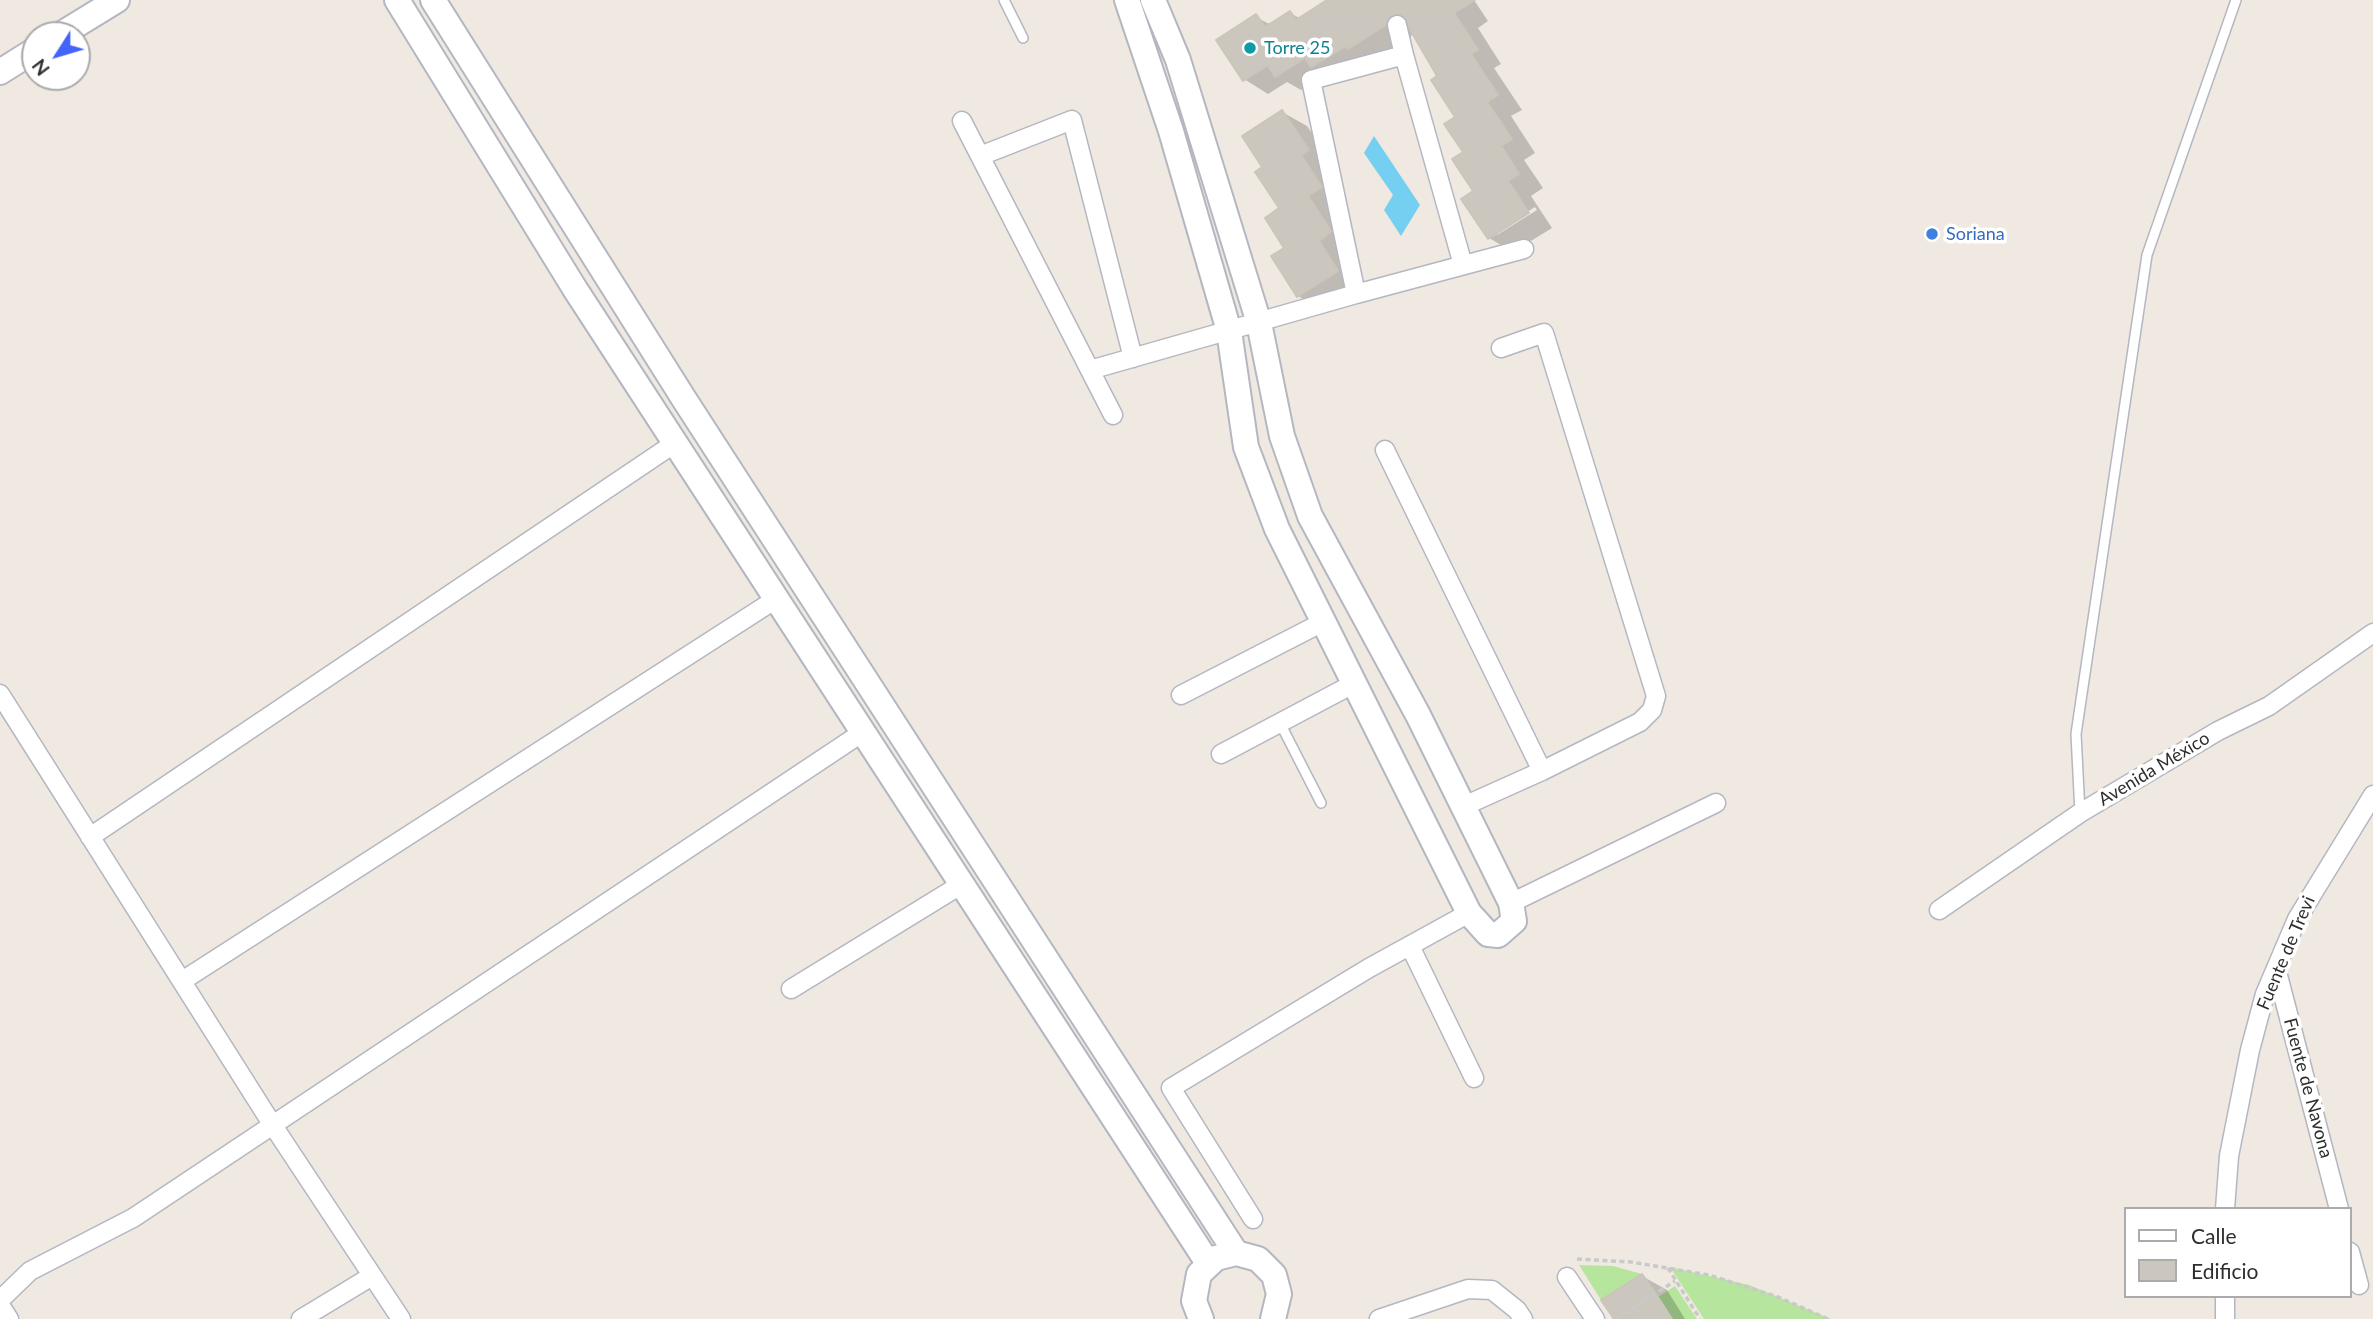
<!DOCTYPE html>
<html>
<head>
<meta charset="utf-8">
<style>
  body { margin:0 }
  #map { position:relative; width:2373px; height:1319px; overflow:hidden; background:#efe9e1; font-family:Lato,sans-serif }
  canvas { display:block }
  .legend { position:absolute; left:2124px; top:1207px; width:228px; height:91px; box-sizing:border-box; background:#fff; border:2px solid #ababab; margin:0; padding:9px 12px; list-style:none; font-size:21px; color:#2e2e2e }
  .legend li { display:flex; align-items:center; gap:14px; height:35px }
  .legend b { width:35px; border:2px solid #ababab }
  .north { position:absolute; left:21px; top:21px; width:70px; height:70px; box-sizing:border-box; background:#fff; border:2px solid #ababab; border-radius:50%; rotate:233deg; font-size:19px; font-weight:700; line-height:28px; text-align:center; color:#2e2e2e }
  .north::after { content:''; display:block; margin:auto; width:24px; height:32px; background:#4264fb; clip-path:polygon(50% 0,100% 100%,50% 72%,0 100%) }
</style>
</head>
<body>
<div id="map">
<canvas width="2373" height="1319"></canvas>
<ul class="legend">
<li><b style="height:9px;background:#fff"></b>Calle</li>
<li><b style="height:19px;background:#cbc7bf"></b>Edificio</li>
</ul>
<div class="north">N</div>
</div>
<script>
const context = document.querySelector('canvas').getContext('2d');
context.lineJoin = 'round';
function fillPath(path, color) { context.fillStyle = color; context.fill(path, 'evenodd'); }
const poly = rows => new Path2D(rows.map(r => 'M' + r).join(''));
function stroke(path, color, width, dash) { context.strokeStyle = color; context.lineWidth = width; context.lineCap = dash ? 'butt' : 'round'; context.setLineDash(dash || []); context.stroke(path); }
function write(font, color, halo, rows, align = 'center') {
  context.font = font + ' Lato,sans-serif'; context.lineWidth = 7; context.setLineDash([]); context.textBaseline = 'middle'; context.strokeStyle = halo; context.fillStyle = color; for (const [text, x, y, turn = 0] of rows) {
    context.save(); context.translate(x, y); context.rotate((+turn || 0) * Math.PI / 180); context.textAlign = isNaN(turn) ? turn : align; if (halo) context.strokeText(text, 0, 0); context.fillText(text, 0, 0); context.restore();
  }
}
const green = poly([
  [1579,1265,1613,1266,1642,1274,1601,1300],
  [1670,1267,1749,1285,1831,1319,1704,1319],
  [1675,1286,1697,1319,1672,1319,1658,1297]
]);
const water = poly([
  [1374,136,1420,205,1401,236,1384,210,1393,195,1364,153]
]);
const shadow = poly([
  [1335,0,1474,0,1488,21,1478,28,1501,64,1494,68,1522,110,1511,116,1535,153,1524,160,1543,188,1531,196,1552,228,1513,252,1489,238,1457,118,1440,77,1413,32,1410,39,1337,80,1327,74,1301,90,1287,82,1268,94,1244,79,1256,17,1271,25,1290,13,1301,19],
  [1535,207,1537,210,1497,235,1497,231],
  [1282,112,1307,126,1333,164,1362,285,1323,310,1298,296,1281,209,1265,167],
  [1642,1276,1667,1290,1685,1319,1616,1319]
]);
const building = poly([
  [1327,0,1475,0,1454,13,1478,50,1471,54,1498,95,1487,102,1512,139,1501,146,1519,174,1508,181,1529,213,1488,239,1461,199,1473,191,1452,159,1463,152,1444,124,1455,117,1431,80,1437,76,1401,14,1390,16,1386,25,1348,49,1346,46,1311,67,1305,58,1275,77,1268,65,1243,81,1216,40,1256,14,1265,27,1290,11,1296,20,1327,0],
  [1282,110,1309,150,1301,155,1322,187,1308,196,1331,231,1319,241,1338,271,1297,297,1271,256,1284,248,1265,218,1279,208,1255,172,1262,167,1242,136,1282,110],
  [1642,1274,1654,1291,1672,1319,1614,1319,1601,1300,1642,1274]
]);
const path = poly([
  [1577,1259,1631,1262,1709,1275,1778,1297,1828,1319],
  [1668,1268,1700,1319],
  [1616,1319,1675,1281]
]);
const lane = poly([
  [1004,0,1023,38],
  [1280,723,1321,803],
  [2080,813,2076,734,2147,255,2236,0]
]);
const street = poly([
  [1397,25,1404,55],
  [962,121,980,156],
  [1463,265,1404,55,1311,80,1356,294,1524,249],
  [1090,370,1356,294],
  [1113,415,980,156,1072,120,1133,358],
  [1385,450,1542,771],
  [0,694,272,1124,401,1319],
  [1181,695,1325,621],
  [1221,754,1355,683],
  [1464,806,1542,771,1640,722,1652,710,1656,696,1544,333,1501,348],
  [90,837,675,443],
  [1511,903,1716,803],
  [1939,910,2080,813,2218,731,2269,706,2373,633],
  [1410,946,1474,1078],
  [2276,968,2339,1209],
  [182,981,776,599],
  [791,989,962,884],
  [2225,1209,2229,1156,2250,1050,2265,994,2297,919,2373,795],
  [1253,1219,1171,1088,1369,968,1469,913],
  [2350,1252,2359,1285],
  [1567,1277,1595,1319],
  [0,1300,30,1271,133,1218,863,732],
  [0,1305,9,1319],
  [301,1319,372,1276],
  [1379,1319,1468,1289,1492,1290,1517,1310,1523,1319],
  [2225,1319,2225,1296]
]);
const secondary = poly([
  [397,0,575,289,1208,1263],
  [433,0,684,399,1236,1253],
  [1127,0,1171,131,1229,331,1246,447,1277,529,1469,913,1488,934,1498,935,1514,921,1511,903,1418,715,1310,516,1282,436,1259,323,1178,60,1153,0],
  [60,35,117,0],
  [0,72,35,50],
  [1201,1319,1194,1301,1199,1274,1216,1258,1236,1253,1258,1259,1274,1275,1279,1294,1273,1319]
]);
const markers = [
  [1250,48,7,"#0f9aa8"],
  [1932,234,7,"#3f7fe0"]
];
const cultureNames = [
  ["Torre 25",1264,48]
];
const shopNames = [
  ["Soriana",1946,234]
];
const streetNames = [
  ["Avenida México",2154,769,-31],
  ["Fuente de Trevi",2286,953,-67],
  ["Fuente de Navona",2308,1088,75]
];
fillPath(green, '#b6e59e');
fillPath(water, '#75cff0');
fillPath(shadow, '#0003');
fillPath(building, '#cbc7bf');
stroke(building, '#cbc5ba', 2);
stroke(lane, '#b4b7c1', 12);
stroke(street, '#b4b7c1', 21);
stroke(secondary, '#b4b7c1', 28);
stroke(path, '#c9c9c9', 3.5, [5, 3.5]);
stroke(lane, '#fff', 9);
stroke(street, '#fff', 18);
stroke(secondary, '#fff', 24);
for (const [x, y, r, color] of markers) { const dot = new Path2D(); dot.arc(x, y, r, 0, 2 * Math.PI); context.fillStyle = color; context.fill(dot); stroke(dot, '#fff', 2.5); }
write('18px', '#0d838f', '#fff', cultureNames, 'left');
write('18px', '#366cbe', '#fff', shopNames, 'left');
write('18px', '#2e2e2e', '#fff', streetNames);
</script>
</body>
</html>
